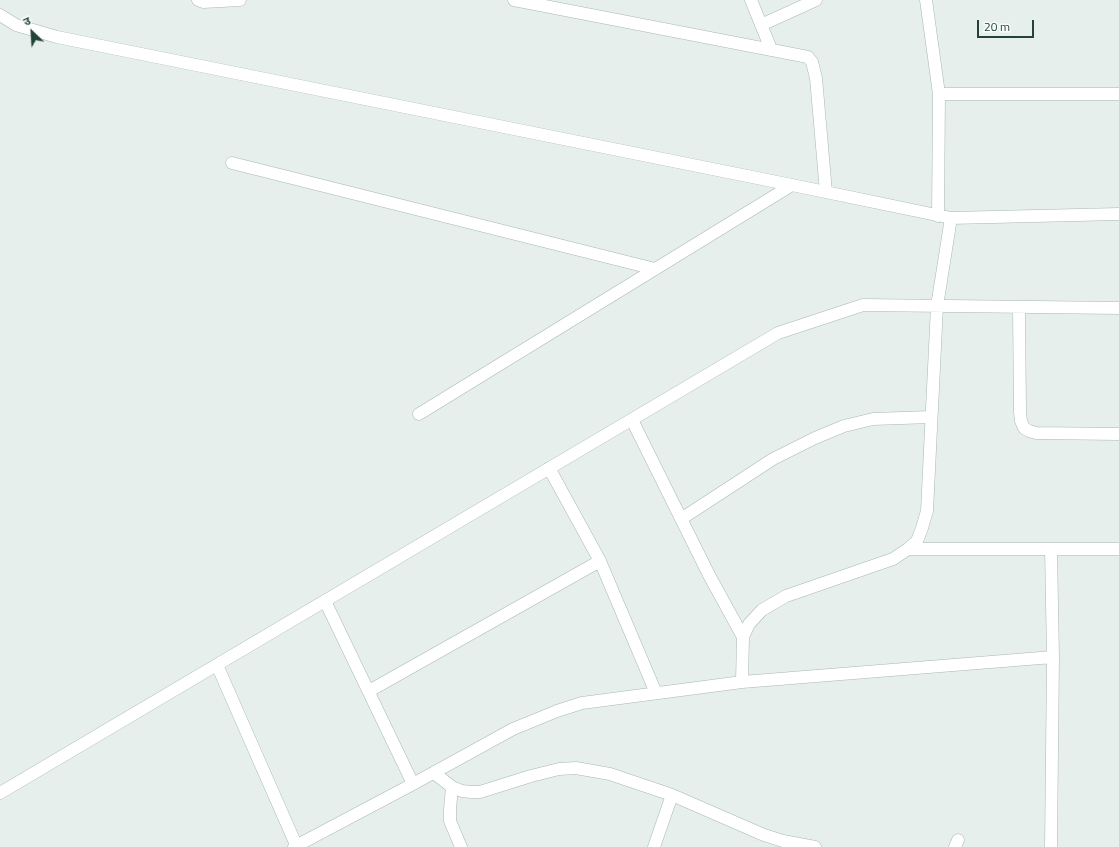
<!DOCTYPE html>
<html>
<head>
<meta charset="utf-8">
<style>
  body { margin:0 }
  #map { position:relative; width:1119px; height:847px; overflow:hidden; background:#e6efeb; font-family:"Titillium Web","Noto Sans Devanagari",sans-serif }
  canvas { display:block }
  .north { position:absolute; left:12px; top:12px; width:40px; height:40px; -webkit-text-stroke:3px #f7fbf9; paint-order:stroke; rotate:335deg; font-size:11px; font-weight:700; line-height:16px; text-align:center; color:#24423a }
  .north::after { content:''; display:block; margin:auto; width:14px; height:18px; background:#24423a; clip-path:polygon(50% 0,100% 100%,50% 72%,0 100%) }
  .scale { position:absolute; left:977px; top:20px; width:57px; height:18px; box-sizing:border-box; border:2px solid #24423a; border-top:0; padding-left:5px; font-size:12px; line-height:14px; white-space:nowrap; color:#24423a; -webkit-text-stroke:3px #f7fbf9; paint-order:stroke }
</style>
</head>
<body>
<div id="map">
<canvas width="1119" height="847"></canvas>
<div class="north">उ</div>
<div class="scale">20 m</div>
</div>
<script>
const context = document.querySelector('canvas').getContext('2d');
context.lineJoin = 'round';
const poly = rows => new Path2D(rows.map(r => 'M' + r).join(''));
function stroke(path, color, width, dash) { context.strokeStyle = color; context.lineWidth = width; context.lineCap = dash ? 'butt' : 'round'; context.setLineDash(dash || []); context.stroke(path); }
const minor = poly([
  [198,0,203,2,240,0],
  [514,0,808,57,812,62,816,78,826,192],
  [751,0,771,49],
  [926,0,939,94,938,216],
  [0,15,16,25,57,37,792,185,951,218,1119,214],
  [761,25,816,0],
  [939,94,1119,94],
  [232,163,655,269],
  [1019,307,1020,412,1021,421,1024,428,1029,431,1036,433,1119,434],
  [419,414,792,185],
  [632,420,709,575,743,637],
  [549,468,600,561,656,693],
  [681,519,773,459,815,438,844,426,873,419,931,417],
  [908,549,1119,549],
  [1051,549,1053,657,1051,847],
  [325,601,413,784],
  [217,665,297,847],
  [742,682,743,637,749,624,762,610,786,596,893,559,908,549,917,541,922,528,927,511,937,306,951,218],
  [369,691,600,561],
  [434,773,452,787,462,791,471,792,480,792,531,776,559,769,576,768,610,774,672,795,764,835,783,841,815,847],
  [452,787,450,809,450,821,461,847],
  [0,793,778,333,863,305,1119,308],
  [294,847,413,784,513,729,557,711,582,703,742,682,1053,657],
  [654,847,672,795],
  [955,847,958,840]
]);
stroke(minor, '#a8b8b2', 13);
stroke(minor, '#fff', 12);
</script>
</body>
</html>
